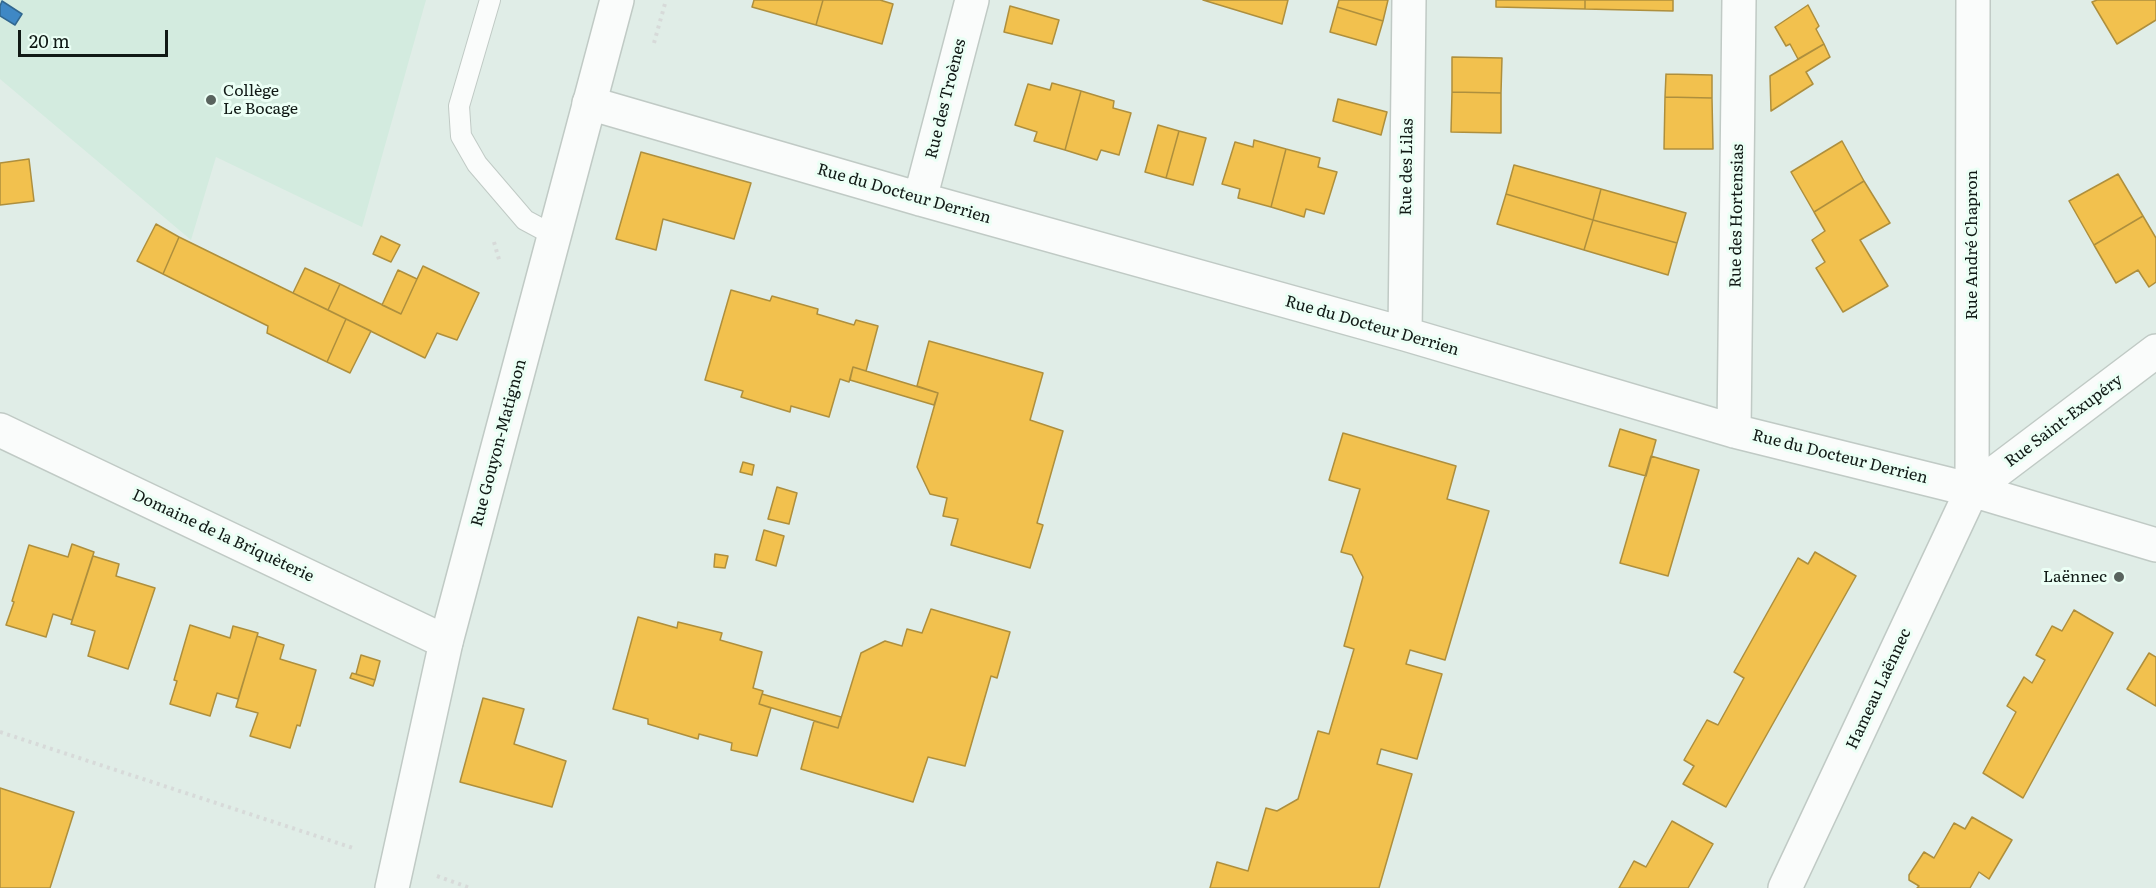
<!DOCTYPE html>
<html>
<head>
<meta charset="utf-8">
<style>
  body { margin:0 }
  #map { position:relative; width:2156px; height:888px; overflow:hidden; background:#e0ede7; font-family:Literata,serif }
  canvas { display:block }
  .scale { position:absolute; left:18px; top:30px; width:150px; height:27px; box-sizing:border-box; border:3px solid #101915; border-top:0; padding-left:8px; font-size:18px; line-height:21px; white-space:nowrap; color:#101915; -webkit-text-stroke:4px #ebfff5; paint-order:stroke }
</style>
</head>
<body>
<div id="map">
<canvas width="2156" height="888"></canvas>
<div class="scale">20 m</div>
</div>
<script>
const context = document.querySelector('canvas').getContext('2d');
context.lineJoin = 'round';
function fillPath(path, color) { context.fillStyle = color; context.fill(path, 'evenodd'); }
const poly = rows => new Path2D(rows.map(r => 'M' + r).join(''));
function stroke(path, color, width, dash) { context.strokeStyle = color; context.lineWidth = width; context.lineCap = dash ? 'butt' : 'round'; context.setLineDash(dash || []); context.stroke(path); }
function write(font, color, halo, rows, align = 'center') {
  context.font = font + ' Literata,serif'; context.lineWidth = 6; context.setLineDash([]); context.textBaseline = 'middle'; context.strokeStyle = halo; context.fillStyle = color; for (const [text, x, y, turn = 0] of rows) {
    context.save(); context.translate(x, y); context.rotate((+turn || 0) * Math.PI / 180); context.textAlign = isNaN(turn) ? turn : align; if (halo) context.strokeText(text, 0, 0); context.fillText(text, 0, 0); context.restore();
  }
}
const built = poly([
  [0,0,426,0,362,227,216,157,191,240,0,79]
]);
const homes = poly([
  [754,0,823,0,816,25,752,7,754,0],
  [823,0,880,0,893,4,882,44,816,25,823,0],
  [1203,0,1288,0,1282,24,1203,0],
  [1339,0,1388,0,1383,21,1337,7,1339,0],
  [1496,0,1585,0,1585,9,1496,7,1496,0],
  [1585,0,1673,0,1673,11,1585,9,1585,0],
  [2097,0,2156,0,2156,20,2117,44,2092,2,2097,0],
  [1808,5,1819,26,1816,29,1824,44,1798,59,1790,44,1786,46,1775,27,1808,5],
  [1010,6,1059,20,1052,44,1004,32,1010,6],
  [1337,7,1383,21,1376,45,1330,32,1337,7],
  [1824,44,1830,57,1806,72,1813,84,1771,111,1770,76,1824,44],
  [1452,57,1502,58,1501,93,1452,92,1452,57],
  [1666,74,1712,75,1712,98,1665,97,1666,74],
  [1052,83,1081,91,1065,150,1034,141,1037,132,1015,125,1028,84,1050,90,1052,83],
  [1081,91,1114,101,1113,108,1131,113,1119,155,1101,150,1097,160,1065,150,1081,91],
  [1452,92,1501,93,1501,133,1451,132,1452,92],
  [1665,97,1712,98,1713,149,1664,149,1665,97],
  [1338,99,1387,112,1381,135,1333,121,1338,99],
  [1158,125,1179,131,1166,178,1145,172,1158,125],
  [1179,131,1206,138,1193,185,1166,178,1179,131],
  [1254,140,1286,149,1271,207,1238,198,1240,189,1222,184,1235,142,1253,147,1254,140],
  [1842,141,1864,181,1814,212,1791,172,1842,141],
  [1286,149,1320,158,1318,167,1337,172,1324,214,1306,209,1304,217,1271,207,1286,149],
  [641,152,751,183,734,239,663,219,656,250,616,239,641,152],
  [29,159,34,201,0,205,0,163,29,159],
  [1514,165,1601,189,1593,220,1506,194,1514,165],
  [2118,174,2143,216,2094,245,2069,201,2118,174],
  [1864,181,1890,223,1860,240,1888,286,1843,312,1816,268,1825,262,1812,240,1825,231,1814,212,1864,181],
  [1601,189,1686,213,1677,243,1593,220,1601,189],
  [1506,194,1593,220,1584,250,1497,224,1506,194],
  [2143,216,2156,238,2156,282,2149,287,2138,270,2116,283,2094,245,2143,216],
  [1593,220,1677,243,1668,275,1584,250,1593,220],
  [156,224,179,237,163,274,137,261,156,224],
  [381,236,400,245,391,262,373,254,381,236],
  [179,237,346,319,327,362,267,333,268,326,163,274,179,237],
  [423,266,479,293,457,340,437,333,425,358,328,310,340,284,401,314,423,266],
  [305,268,340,284,328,310,293,293,305,268],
  [398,270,417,279,401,314,382,305,398,270],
  [731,290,770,301,772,296,818,309,817,314,854,325,856,320,878,326,866,371,853,367,849,382,840,379,829,417,791,406,790,412,741,397,743,391,705,380,731,290],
  [346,319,371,331,350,373,327,362,346,319],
  [929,341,1043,373,1030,420,1063,431,1037,523,1043,525,1030,568,951,545,958,519,943,516,947,498,930,494,917,467,938,393,917,386,929,341],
  [853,367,938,393,934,405,850,380,853,367],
  [1620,429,1656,440,1646,476,1609,466,1620,429],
  [1343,433,1456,466,1447,499,1489,511,1445,660,1410,650,1406,664,1442,674,1417,759,1381,749,1377,764,1412,774,1379,888,1210,888,1217,862,1248,871,1266,808,1277,811,1298,799,1318,731,1329,734,1354,649,1344,646,1363,577,1352,555,1341,552,1360,489,1329,480,1343,433],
  [1651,456,1699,470,1668,576,1620,563,1651,456],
  [743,462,754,465,752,475,740,472,743,462],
  [777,487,797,493,789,524,768,519,777,487],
  [764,530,784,536,776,566,756,560,764,530],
  [72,544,94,552,72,620,53,614,46,637,6,625,14,602,12,601,29,545,68,557,72,544],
  [1815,552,1856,576,1726,807,1683,784,1694,766,1684,760,1707,720,1718,725,1744,678,1734,672,1798,558,1808,564,1815,552],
  [715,554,728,556,725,568,714,567,715,554],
  [93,556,119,564,116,576,155,588,128,669,88,656,95,631,71,624,93,556],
  [931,609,1010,632,997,678,991,676,965,766,928,757,913,802,801,769,814,721,838,728,861,653,885,641,902,646,907,629,922,633,931,609],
  [2074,610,2113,633,2023,798,1983,773,2016,712,2007,706,2024,677,2032,683,2045,660,2036,655,2052,626,2062,631,2074,610],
  [638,617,677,628,678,622,722,633,720,640,762,652,753,688,763,691,759,704,771,708,757,756,731,750,732,743,699,734,698,739,648,724,648,719,613,709,638,617],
  [190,625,230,638,233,626,258,633,238,699,217,693,210,716,170,704,177,681,174,680,190,625],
  [257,636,284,645,280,659,316,670,300,726,297,725,290,748,250,736,258,713,236,707,257,636],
  [2149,653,2156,657,2156,706,2127,689,2149,653],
  [361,655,380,661,375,680,356,674,361,655],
  [352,673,375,680,373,686,350,678,352,673],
  [762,694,841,717,838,728,759,704,762,694],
  [483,698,524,709,514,744,566,761,552,807,460,782,483,698],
  [0,788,74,812,50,888,0,888,0,788],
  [1972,817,2012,840,1989,879,1979,872,1970,888,1917,888,1919,886,1909,880,1909,875,1924,852,1934,858,1954,823,1965,829,1972,817],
  [1672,821,1713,844,1688,888,1619,888,1634,861,1646,867,1672,821]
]);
const schools = poly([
  [2,1,22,14,15,25,0,16,0,6,2,1]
]);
const path = poly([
  [654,43,666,0],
  [494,242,500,263],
  [0,732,356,849],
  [437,876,470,888]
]);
const lane = poly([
  [490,0,459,106,461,136,477,164,525,220,553,235]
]);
const street = poly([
  [589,103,920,199,1405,334,1734,431,1972,490,2156,545],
  [920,199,972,0],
  [1405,334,1409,0],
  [0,430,446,642],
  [1734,431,1739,0],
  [1972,490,2156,351],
  [1785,888,1972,490,1973,0]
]);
const secondary = poly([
  [392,888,446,642,617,0]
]);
const markers = [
  [211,100,6,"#59635e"],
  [2119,577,6,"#59635e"]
];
const poiNames = [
  ["Collège",223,91],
  ["Le Bocage",223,109],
  ["Laënnec",2107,577,"right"]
];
const streetNames = [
  ["Rue des Troènes",946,99,-76],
  ["Rue des Lilas",1407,167,-89],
  ["Rue du Docteur Derrien",904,194,16],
  ["Rue des Hortensias",1737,216,-89],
  ["Rue André Chapron",1972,245,-90],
  ["Rue du Docteur Derrien",1372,326,16],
  ["Rue Saint-Exupéry",2064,421,-37],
  ["Rue Gouyon-Matignon",499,443,-75],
  ["Rue du Docteur Derrien",1840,457,14],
  ["Domaine de la Briquèterie",223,536,25],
  ["Hameau Laënnec",1879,689,-65]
];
fillPath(built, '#d3ebdf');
fillPath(homes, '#f2c14e');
stroke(homes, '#ae8f3d', 1.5);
fillPath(schools, '#3f88c5');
stroke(schools, '#316790', 1.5);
stroke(lane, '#c0cac5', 22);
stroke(street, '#c0cac5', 36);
stroke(secondary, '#c0cac5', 36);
stroke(path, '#d7dad9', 4, [3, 4.5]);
stroke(lane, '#fafcfb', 20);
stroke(street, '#fafcfb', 33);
stroke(secondary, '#fafcfb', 33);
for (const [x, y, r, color] of markers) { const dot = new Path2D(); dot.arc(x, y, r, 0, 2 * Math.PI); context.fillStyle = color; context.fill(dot); stroke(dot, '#ebfff5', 2); }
write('16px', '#101915', '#ebfff5', poiNames, 'left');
write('16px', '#101915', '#ebfff5', streetNames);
</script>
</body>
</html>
